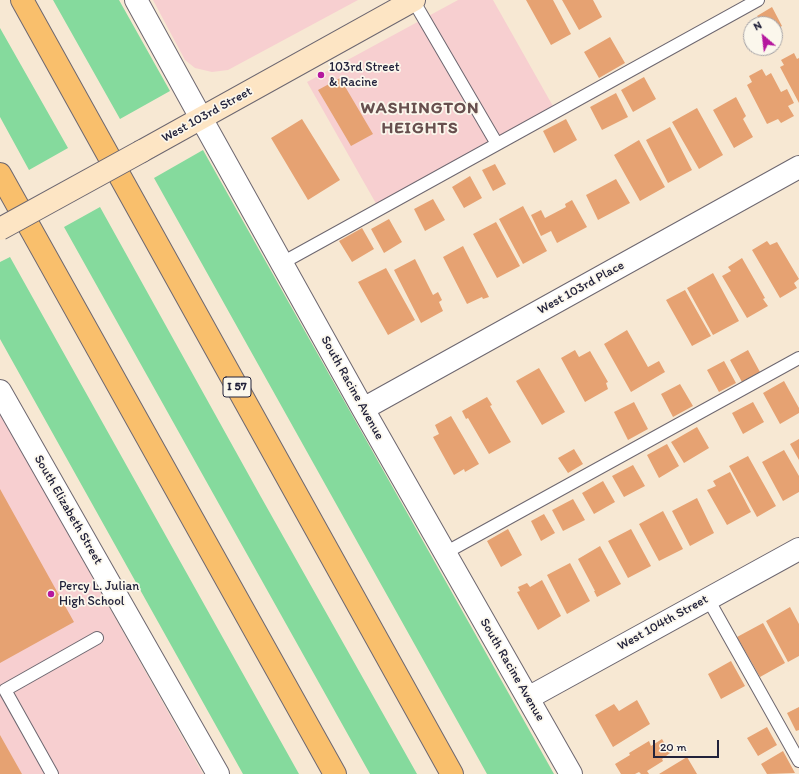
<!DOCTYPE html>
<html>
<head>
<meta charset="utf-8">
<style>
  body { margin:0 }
  #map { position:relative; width:799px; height:774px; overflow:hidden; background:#f7e8d3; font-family:Itim,sans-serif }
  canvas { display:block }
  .north { position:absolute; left:743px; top:16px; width:40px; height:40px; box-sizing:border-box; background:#fbf7ec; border:1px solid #a4a2a5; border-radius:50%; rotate:332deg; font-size:11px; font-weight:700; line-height:16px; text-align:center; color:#22223b }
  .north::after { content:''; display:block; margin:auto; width:14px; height:18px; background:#b5179e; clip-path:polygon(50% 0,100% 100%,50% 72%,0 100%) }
  .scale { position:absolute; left:653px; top:740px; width:66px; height:18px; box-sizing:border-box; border:2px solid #22223b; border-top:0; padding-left:5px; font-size:12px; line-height:14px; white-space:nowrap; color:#22223b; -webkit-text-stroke:3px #fbf7ec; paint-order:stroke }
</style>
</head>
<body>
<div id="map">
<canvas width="799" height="774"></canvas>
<div class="north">N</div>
<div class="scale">20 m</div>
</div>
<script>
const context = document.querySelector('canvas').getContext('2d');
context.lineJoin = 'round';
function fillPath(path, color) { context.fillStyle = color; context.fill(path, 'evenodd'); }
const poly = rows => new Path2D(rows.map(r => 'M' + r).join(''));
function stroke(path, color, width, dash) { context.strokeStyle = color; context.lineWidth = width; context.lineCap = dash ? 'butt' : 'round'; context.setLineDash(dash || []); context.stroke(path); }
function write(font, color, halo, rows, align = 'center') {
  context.font = font + ' Itim,sans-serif'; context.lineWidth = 3.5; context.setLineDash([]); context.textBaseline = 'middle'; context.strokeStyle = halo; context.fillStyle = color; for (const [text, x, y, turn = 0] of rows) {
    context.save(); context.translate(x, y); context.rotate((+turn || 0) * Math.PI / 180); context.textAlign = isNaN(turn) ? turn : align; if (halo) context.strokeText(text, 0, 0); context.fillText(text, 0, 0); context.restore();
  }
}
const built = poly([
  [153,0,358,0,228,70,212,72,195,68,185,60],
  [458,0,493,0,554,108,378,207,307,82],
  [0,413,203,774,0,774]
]);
const green = poly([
  [53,0,119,0,170,91,120,119],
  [0,28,68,148,29,170,0,117],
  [203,150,554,774,487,774,154,178],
  [100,207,261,497,417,774,370,774,64,227],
  [10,257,299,774,243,774,0,339,0,262]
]);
const building = poly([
  [526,0,553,0,571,34,551,45],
  [562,0,593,0,602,17,579,30],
  [772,7,782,26,775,30,775,24,762,24,757,16],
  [610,37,625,63,599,78,584,52],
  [794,53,797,59,799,58,799,103,780,67,784,65,781,60],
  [762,69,766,76,771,73,781,92,787,89,794,103,788,106,794,116,781,123,778,119,767,124,747,85,752,82,749,76],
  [644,77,656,99,633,112,621,90],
  [340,78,373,134,351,146,318,90],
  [616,93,628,117,602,130,590,107],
  [736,97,746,116,743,119,753,137,734,148,713,110],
  [697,108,723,155,699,169,672,122],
  [302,119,340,180,308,200,271,138],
  [566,119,577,140,554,153,543,131],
  [670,127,692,170,668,183,646,140],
  [639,140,665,187,640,201,614,155],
  [495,164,506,184,493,191,482,170],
  [470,176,482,198,464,208,452,187],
  [616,179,630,203,598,220,586,195],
  [433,199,445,220,425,231,414,209],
  [572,200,587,227,557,243,551,231,541,236,531,215,541,210,545,218,566,207,565,204],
  [523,206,547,251,523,264,499,219],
  [389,219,402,242,384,253,371,229],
  [496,222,520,266,497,278,473,234],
  [362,228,374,249,352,262,339,241],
  [767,241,770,245,777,242,799,279,794,283,797,288,780,298,752,250],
  [463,246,489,297,483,299,482,297,467,304,443,257],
  [742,258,765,298,763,299,768,306,747,318,722,276,731,271,728,267],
  [415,259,433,295,438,292,442,300,439,302,443,311,421,323,394,270],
  [386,268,415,320,388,335,358,282],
  [713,273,739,321,713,335,687,288],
  [685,290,711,336,692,346,666,300],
  [627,330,648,367,659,361,665,372,631,392,604,344],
  [575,350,579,357,590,351,608,382,606,383,608,389,585,402,561,358],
  [748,350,760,372,742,382,730,360],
  [724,361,736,383,719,392,707,370],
  [539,368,565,412,542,425,516,381],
  [784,381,799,408,799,413,780,424,763,393],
  [680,384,693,406,673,417,661,394],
  [487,397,492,405,490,406,511,442,489,454,468,418,466,419,462,411],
  [634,402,648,429,628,440,614,412],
  [753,402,764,422,743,434,732,413],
  [451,416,479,464,465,472,464,469,454,475,433,437,439,434,435,425],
  [697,427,709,448,684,463,671,442],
  [799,439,799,460,790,444],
  [667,444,679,466,659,478,647,455],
  [574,449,583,464,568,473,558,458],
  [784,450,799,476,799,492,783,501,762,462],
  [748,456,776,506,757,517,729,466],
  [633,465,645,486,624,497,612,476],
  [730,472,751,512,727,525,707,490,716,486,713,481],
  [603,481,615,502,594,514,582,493],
  [0,489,74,622,0,663],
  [697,498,714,533,690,546,672,511],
  [573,499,585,520,563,531,552,510],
  [663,511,683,549,659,561,639,524],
  [544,514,555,533,541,541,531,521],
  [508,529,522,555,501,567,487,541],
  [631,529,651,566,628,578,608,541],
  [600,546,621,584,597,597,594,591,595,591,578,559],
  [570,563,590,601,567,614,547,575],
  [542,580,561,616,538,630,517,592,520,591,518,587,527,583,530,587],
  [790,607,799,624,799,656,788,662,766,621],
  [763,623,785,663,760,677,737,637],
  [731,661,745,686,721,699,708,674],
  [637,700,650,724,613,747,595,715,614,704,619,711],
  [799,707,799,730,796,731,787,713],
  [767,727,777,745,758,756,747,738],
  [0,735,22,774,0,774],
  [662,739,670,753,662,759,663,761,647,771,649,774,641,774,639,772,635,774,621,774,615,764,630,755,629,753,649,741,651,746],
  [783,751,795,773,767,774,761,764],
  [687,757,697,774,659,774]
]);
const service = poly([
  [413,0,497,144],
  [282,263,758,0],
  [445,553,799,358],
  [708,599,799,761],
  [52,774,5,690,97,638]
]);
const minor = poly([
  [201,118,363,409,571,774],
  [0,391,218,774],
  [363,409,799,167],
  [528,698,799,549]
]);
const tertiary = poly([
  [136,0,201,118]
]);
const secondary = poly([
  [142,151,414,0]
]);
const motorway = poly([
  [22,0,452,774],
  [0,174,335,774]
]);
const secondaryBridge = poly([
  [0,229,142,151]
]);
const markers = [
  [321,75,4,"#b5179e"],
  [51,594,4,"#b5179e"]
];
const shields = [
  [237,387,28]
];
const shieldNames = [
  ["I 57",237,387]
];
const poiNames = [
  ["103rd Street",329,68],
  ["& Racine",329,83],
  ["Percy L. Julian",59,587],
  ["High School",59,602]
];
const streetNames = [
  ["West 103rd Street",207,115,-29],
  ["West 103rd Place",581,288,-29],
  ["South Racine Avenue",352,388,61],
  ["South Elizabeth Street",68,510,60],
  ["West 104th Street",663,623,-29],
  ["South Racine Avenue",512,670,60]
];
const districtNames = [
  ["WASHINGTON",420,109],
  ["HEIGHTS",420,129]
];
fillPath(built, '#f7cfd0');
fillPath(green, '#85da9d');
fillPath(building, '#e6a272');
stroke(service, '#6d6770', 14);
stroke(minor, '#6d6770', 24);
stroke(tertiary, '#6d6770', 24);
stroke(secondary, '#6d6770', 24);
stroke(motorway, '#6d6770', 24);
stroke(service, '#fff', 12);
stroke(minor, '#fff', 22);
stroke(tertiary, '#fff', 22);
stroke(secondary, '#fde5c4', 22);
stroke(motorway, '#f9bf6c', 22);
stroke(secondaryBridge, '#6d6770', 24, []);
stroke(secondaryBridge, '#fde5c4', 22);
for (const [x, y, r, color] of markers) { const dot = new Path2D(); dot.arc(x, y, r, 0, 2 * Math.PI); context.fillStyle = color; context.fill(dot); stroke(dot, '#fbf7ec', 1.5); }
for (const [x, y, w] of shields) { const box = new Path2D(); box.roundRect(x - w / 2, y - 10, w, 20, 3); context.fillStyle = '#fbf7ec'; context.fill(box); stroke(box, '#22223b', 1); }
write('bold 12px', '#22223b', null, shieldNames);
write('13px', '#22223b', '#fbf7ec', poiNames, 'left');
write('13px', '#22223b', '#fbf7ec', streetNames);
context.letterSpacing = '1px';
write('bold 17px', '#674f4e', '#fbf7ec', districtNames);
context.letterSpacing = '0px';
</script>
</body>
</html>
